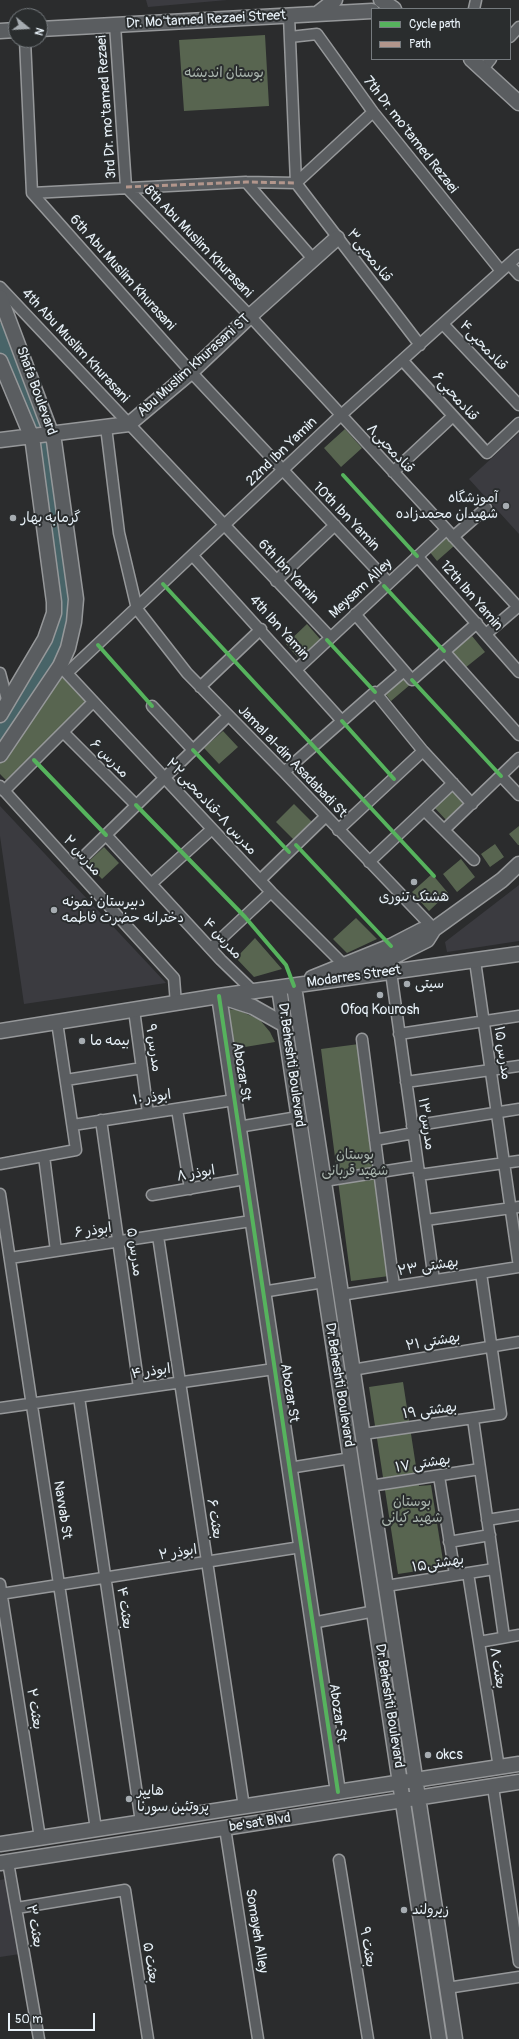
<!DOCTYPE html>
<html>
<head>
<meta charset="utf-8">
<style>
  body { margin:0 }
  #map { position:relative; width:519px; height:2039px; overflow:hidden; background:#2b2c2d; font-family:Pangolin,sans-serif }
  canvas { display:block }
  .legend { position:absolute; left:371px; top:8px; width:140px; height:52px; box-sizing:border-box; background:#2a2d2e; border:1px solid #767b7f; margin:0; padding:5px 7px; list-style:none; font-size:12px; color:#e8f1f8 }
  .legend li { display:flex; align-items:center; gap:8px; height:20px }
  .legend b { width:20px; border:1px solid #767b7f }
  .north { position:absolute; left:8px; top:8px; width:40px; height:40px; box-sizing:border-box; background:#2a2d2e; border:1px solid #767b7f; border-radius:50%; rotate:108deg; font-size:11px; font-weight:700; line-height:16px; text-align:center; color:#e8f1f8 }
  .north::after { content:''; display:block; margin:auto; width:14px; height:18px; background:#a6acb1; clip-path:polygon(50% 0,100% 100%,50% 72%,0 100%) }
  .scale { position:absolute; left:8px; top:2013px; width:87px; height:18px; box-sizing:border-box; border:2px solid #e8f1f8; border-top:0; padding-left:5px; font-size:12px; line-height:14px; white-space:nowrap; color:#e8f1f8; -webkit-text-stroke:3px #2a2d2e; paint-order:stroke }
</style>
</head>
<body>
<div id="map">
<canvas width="519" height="2039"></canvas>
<ul class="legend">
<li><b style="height:5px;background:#56b35d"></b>Cycle path</li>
<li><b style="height:5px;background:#b2968c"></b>Path</li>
</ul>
<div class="north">N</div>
<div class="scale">50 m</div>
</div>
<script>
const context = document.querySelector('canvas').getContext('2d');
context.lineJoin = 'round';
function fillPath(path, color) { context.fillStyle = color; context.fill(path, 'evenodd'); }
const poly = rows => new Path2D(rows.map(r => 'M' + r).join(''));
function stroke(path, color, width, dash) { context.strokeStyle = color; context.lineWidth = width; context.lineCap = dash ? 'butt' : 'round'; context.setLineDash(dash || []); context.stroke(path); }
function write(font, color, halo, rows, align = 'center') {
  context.font = font + ' Pangolin,"Playpen Sans Arabic",sans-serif'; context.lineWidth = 4; context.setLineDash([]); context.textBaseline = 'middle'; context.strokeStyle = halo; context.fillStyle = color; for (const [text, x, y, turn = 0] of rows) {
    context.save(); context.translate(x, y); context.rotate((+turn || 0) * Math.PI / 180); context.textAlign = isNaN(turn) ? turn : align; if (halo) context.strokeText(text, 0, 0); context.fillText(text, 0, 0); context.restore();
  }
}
const built = poly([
  [146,0,227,0,148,7],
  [519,433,519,534,469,479],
  [0,806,166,983,24,1004,0,836],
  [519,885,519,941,447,952,445,942],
  [6,1879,20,1954,0,1957,0,1880]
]);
const green = poly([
  [265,35,269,106,184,111,179,40],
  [345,429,362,448,341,467,324,448],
  [446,537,454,546,437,561,429,551],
  [307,624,321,640,299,659,286,644],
  [472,636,485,652,465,668,452,652],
  [61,675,87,701,6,780,0,774,0,761],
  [403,675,411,684,391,701,384,692],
  [223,731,238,747,219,764,204,748],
  [452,788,466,804,447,821,433,806],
  [294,804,312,822,294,840,276,822],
  [519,826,519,845,518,845,509,834],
  [495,844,504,857,490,867,481,854],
  [104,847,119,863,102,879,87,863],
  [461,859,475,877,457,892,443,874],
  [432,874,448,893,429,911,412,892],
  [356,918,377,939,347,953,333,939],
  [255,938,282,969,254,977,236,958],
  [226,1009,238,1010,260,1020,270,1032,275,1042,233,1049],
  [359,1044,389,1276,351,1281,321,1049],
  [403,1382,419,1486,431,1485,444,1567,398,1574,369,1387]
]);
const river = poly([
  [0,333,38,425],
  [0,732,43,663,60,624,64,599,44,450]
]);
const street = poly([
  [474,9,476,0],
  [289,16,296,183],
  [115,25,126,187],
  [290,37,317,34,373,112,501,271],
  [510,37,519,27],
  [25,40,32,193],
  [482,70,491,59],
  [246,182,314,260],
  [296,183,420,345],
  [126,187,250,316,518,607],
  [32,193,191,372,388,582],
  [32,193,246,182,296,183,373,112],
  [509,264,519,275],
  [0,287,330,637],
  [443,324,519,405],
  [403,361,487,453,519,423],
  [106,427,119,533,137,609,187,673,284,772,434,929],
  [393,472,453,416],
  [453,537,486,508],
  [193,556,342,721],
  [417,556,519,672],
  [276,581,335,525],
  [355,614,412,680,477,623],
  [486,634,519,606],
  [444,651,519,735],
  [63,669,271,892,344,965],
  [297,669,446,530],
  [0,673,8,703],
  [67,673,340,416,519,255],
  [200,687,261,629],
  [376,695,404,671],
  [152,706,193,750],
  [63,732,136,805],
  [284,772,375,692,423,751,472,804],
  [501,776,519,795],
  [0,786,174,978,176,1004],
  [4,791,93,702],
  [425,811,474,860],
  [338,830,423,751],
  [444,830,519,758],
  [106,835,221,960,253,991],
  [369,862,453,783],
  [73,867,228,716],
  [260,880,325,817],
  [151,884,212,829],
  [211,948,271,892],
  [475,961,519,1267],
  [391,972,434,1280],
  [134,1010,148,1113],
  [399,1034,519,1016],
  [362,1039,394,1286],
  [66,1080,142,1068],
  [406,1082,519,1066],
  [177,1109,190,1189],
  [101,1120,139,1388],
  [73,1125,234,1100],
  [412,1126,519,1109],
  [238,1127,298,1117],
  [375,1140,414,1133],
  [44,1156,56,1251],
  [0,1164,76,1150,57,1022],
  [419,1175,519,1161],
  [324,1181,418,1166],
  [0,1194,96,1829],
  [152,1195,245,1179],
  [426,1220,519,1207],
  [158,1236,244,1807],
  [10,1258,251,1221],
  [262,1292,324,1282],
  [341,1295,519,1267],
  [352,1370,519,1342],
  [79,1397,141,1822],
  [0,1408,274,1369],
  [473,1419,504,1637],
  [363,1434,501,1414,481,1273],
  [289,1468,351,1458],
  [439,1476,455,1575],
  [370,1486,480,1469],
  [487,1520,519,1515],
  [449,1542,490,1535],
  [468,1573,499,1768],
  [0,1584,40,1838],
  [386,1586,494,1569],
  [0,1594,301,1547],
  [312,1623,375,1611],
  [479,1642,519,1635],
  [493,1787,519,1962],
  [225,1828,258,2039],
  [339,1860,368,2039],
  [8,1862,39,2039],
  [17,1908,125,1890,148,2039],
  [447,1988,519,1977]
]);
const secondary = poly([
  [381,0,394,9],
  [317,14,335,0],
  [40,29,372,11],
  [0,31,16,30],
  [471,59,519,103],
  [0,297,54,441,76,599,74,622,68,648,60,666,0,755],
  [0,361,30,433,33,444,54,602,54,613,45,639,0,715],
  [0,440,129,424,191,372,250,316,337,238],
  [354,972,393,957,427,940,434,929,502,880,519,864],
  [312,978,391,946,422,930,434,929],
  [294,986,455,2039],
  [279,988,439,2039],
  [285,1025,253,1007,219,996,338,1792],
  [0,1031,219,996,519,954],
  [0,1844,519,1764],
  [0,1863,519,1782]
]);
const quiet = poly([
  [126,187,246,182,296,183]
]);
const cycleway = poly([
  [343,475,417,556],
  [163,584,434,876],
  [384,586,444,651],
  [327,640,375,692],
  [98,645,152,706],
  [412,680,501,776],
  [342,721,394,779],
  [193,750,289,852],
  [34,760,106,835],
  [136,805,245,917,286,965,294,986],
  [296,845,391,946],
  [219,996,338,1792]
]);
const markers = [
  [506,506,4,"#a6acb1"],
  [13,518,4,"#a6acb1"],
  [414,882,4,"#a6acb1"],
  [54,910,4,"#a6acb1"],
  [407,984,4,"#a6acb1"],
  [380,995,4,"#a6acb1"],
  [82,1041,4,"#a6acb1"],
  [428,1755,4,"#a6acb1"],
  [129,1799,4,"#a6acb1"],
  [404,1910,4,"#a6acb1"]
];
const streetNames = [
  ["Dr. Mo'tamed Rezaei Street",206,20,-3],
  ["3rd Dr. mo'tamed Rezaei",107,107,-94],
  ["7th Dr. mo'tamed Rezaei",410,135,52],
  ["8th Abu Muslim Khurasani",198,242,46],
  ["قنادمحبی۳",369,256,52],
  ["6th Abu Muslim Khurasani",122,273,48],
  ["4th Abu Muslim Khurasani",75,346,47],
  ["قنادمحبی۴",483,346,47],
  ["Abu Muslim Khurasani ST",194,366,-42],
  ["Shafa Boulevard",36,391,70],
  ["قنادمحبی۶",455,397,48],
  ["قنادمحبی۸",390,449,47],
  ["22nd Ibn Yamin",282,452,-44],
  ["10th Ibn Yamin",346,517,46],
  ["6th Ibn Yamin",288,572,47],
  ["Meysam Alley",361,589,-43],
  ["12th Ibn Yamin",471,596,49],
  ["4th Ibn Yamin",279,628,48],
  ["مدرس ۶",109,759,45],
  ["Jamal al-din Asadabadi St",292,762,46],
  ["مدرس ۸-قنادمحبی۲۲",211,807,47],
  ["مدرس ۲",82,856,48],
  ["مدرس ۴",222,939,47],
  ["Modarres Street",354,977,-8],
  ["مدرس ۹",153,1048,82],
  ["مدرس ۱۵",502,1053,82],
  ["Dr.Beheshti Boulevard",291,1065,82],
  ["Abozar St",241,1072,81],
  ["ابوذر ۱۰",152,1098,-9],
  ["مدرس۱۳",426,1124,82],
  ["ابوذر ۸",196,1174,-10],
  ["ابوذر ۶",93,1231,-8],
  ["مدرس ۵",134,1252,82],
  ["بهشتی ۲۳",428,1267,-9],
  ["بهشتی ۲۱",433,1342,-10],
  ["ابوذر ۴",151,1372,-8],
  ["Dr.Beheshti Boulevard",339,1385,81],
  ["Abozar St",289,1393,81],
  ["بهشتی ۱۹",430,1411,-8],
  ["بهشتی ۱۷",423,1464,-9],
  ["Navvab St",62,1510,81],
  ["بعثت ۶",214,1519,81],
  ["ابوذر ۲",178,1553,-9],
  ["بهشتی۱۵",438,1564,-9],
  ["بعثت ۴",124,1608,82],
  ["بعثت ۸",497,1668,81],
  ["Dr.Beheshti Boulevard",389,1706,81],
  ["بعثت ۲",34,1709,81],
  ["Abozar St",337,1713,82],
  ["be'sat Blvd",260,1823,-9],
  ["بعثت ۳",34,1926,80],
  ["Somayeh Alley",256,1931,81],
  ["بعثت ۹",367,1947,81],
  ["بعثت ۵",150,1963,81]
];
const parkNames = [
  ["بوستان اندیشه",224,73],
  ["بوستان",355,1155],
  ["شهید قربانی",355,1171],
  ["بوستان",412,1502],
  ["شهید کیانی",412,1518]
];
const poiNames = [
  ["آموزشگاه",498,498,"right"],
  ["شهیدان محمدزاده",498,514,"right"],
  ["گرمابه بهار",21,518],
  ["هشتک تنوری",414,897,"center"],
  ["دبیرستان نمونه",62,902],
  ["دخترانه حضرت فاطمه",62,918],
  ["سیتی",415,984],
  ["Ofoq Kourosh",380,1010,"center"],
  ["بیمه ما",90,1041],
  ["okcs",436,1755],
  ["هایپر",137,1791],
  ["پروتئین سورنا",137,1807],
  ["زیرولند",412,1910]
];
fillPath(built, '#3b3b40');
fillPath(green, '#586550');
stroke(river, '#486468', 21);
stroke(street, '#96989a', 13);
stroke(secondary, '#96989a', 17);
stroke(street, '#5a5d60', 10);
stroke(secondary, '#5a5d60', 14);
stroke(quiet, '#b2968c', 3, [6, 3]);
stroke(cycleway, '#56b35d', 4);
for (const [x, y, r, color] of markers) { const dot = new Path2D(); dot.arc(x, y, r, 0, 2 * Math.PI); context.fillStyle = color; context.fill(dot); stroke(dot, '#2a2d2e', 1.5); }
write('14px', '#e8f1f8', '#2a2d2e', streetNames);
write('14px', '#aab6af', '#2a2d2e', parkNames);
write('14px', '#e8f1f8', '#2a2d2e', poiNames, 'left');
</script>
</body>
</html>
